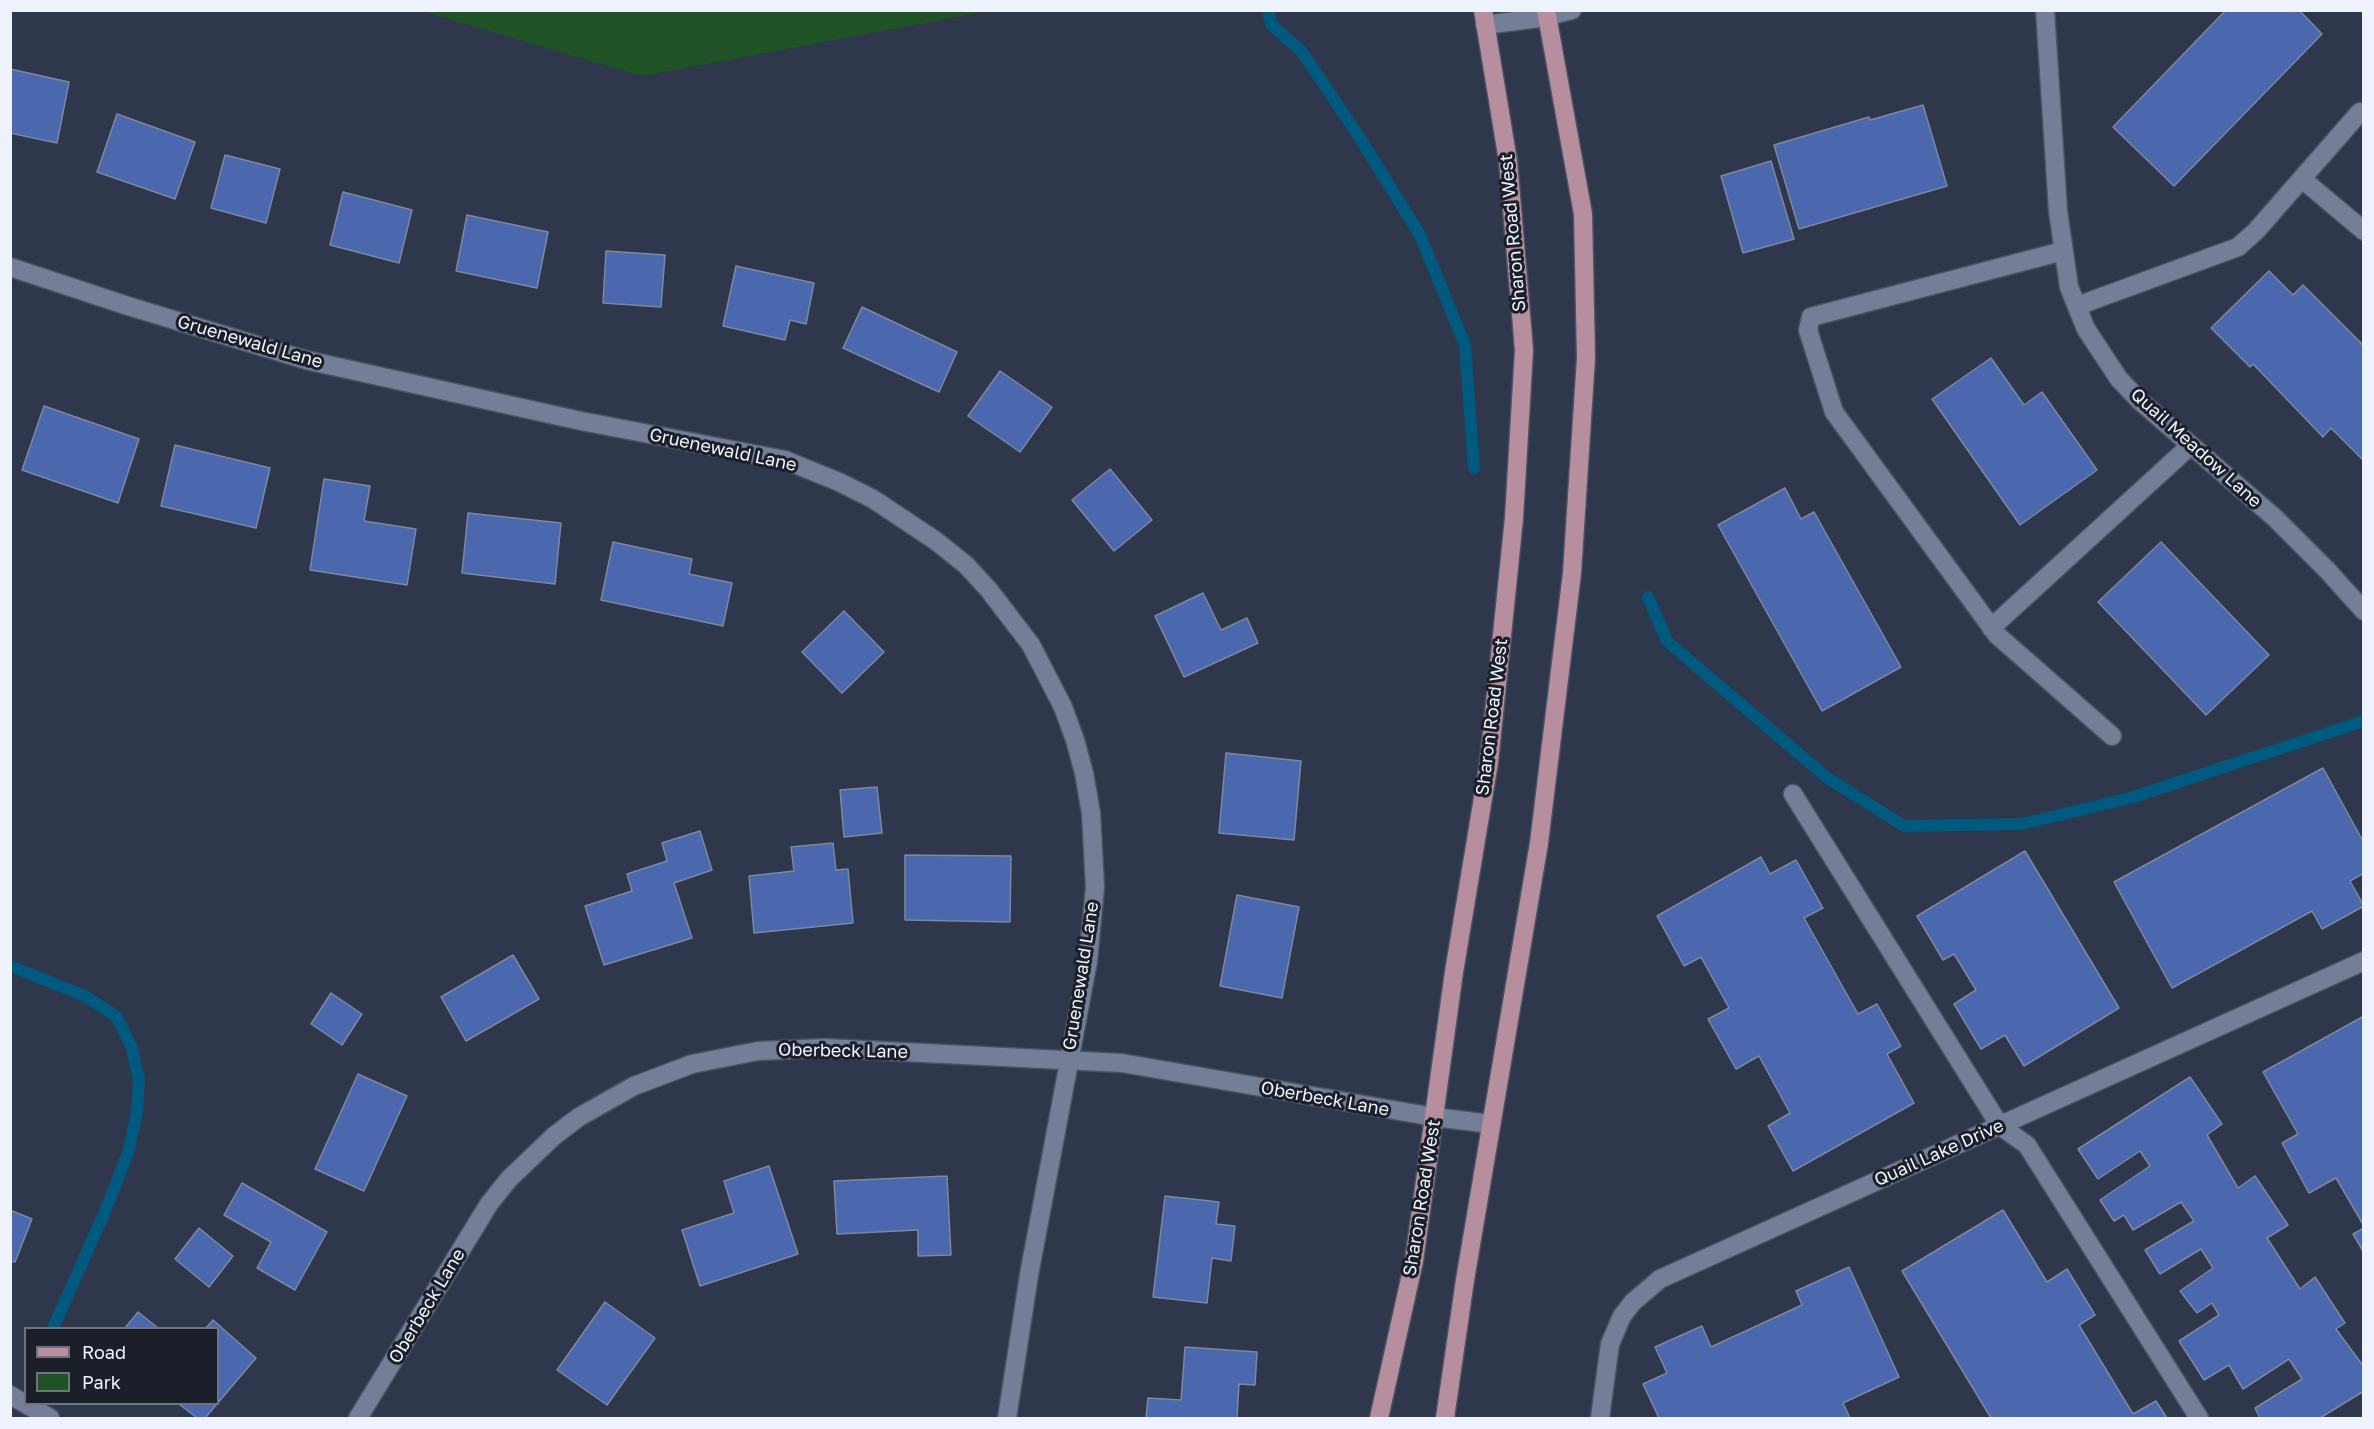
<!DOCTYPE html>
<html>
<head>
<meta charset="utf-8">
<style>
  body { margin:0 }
  #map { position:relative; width:2374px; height:1429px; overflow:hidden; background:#2e374c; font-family:"Golos Text",sans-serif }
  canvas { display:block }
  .frame { position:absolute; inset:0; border:12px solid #edf2fd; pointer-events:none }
  .legend { position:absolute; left:24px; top:1327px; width:195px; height:78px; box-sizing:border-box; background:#1b1f29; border:2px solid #6f737e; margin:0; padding:8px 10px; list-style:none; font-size:18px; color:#edf2fd }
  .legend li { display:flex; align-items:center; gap:12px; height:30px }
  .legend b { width:30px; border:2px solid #6f737e }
</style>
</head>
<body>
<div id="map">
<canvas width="2374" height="1429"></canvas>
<div class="frame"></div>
<ul class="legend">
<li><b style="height:8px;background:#b78e9e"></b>Road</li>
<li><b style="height:16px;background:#1f5326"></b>Park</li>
</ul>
</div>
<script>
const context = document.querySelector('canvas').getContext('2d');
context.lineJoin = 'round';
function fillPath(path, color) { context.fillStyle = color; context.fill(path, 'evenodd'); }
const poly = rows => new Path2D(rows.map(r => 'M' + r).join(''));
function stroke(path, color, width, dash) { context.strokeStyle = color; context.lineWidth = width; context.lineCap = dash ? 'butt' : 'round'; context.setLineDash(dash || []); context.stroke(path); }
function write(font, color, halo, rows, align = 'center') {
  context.font = font + ' "Golos Text",sans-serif'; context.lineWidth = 6; context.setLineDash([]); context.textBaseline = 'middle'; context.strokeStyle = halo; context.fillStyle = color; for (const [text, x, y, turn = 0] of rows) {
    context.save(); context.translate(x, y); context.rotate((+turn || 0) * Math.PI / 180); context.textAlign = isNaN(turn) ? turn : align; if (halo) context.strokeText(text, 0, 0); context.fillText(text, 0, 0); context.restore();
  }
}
const green = poly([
  [421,11,989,11,642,76]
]);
const stream = poly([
  [1268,10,1271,24,1302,52,1358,135,1420,235,1465,345,1474,468],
  [1648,597,1667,641,1826,777,1904,826,2022,824,2130,798,2364,721],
  [10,966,85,996,117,1017,131,1046,139,1079,137,1112,128,1153,104,1214,53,1328]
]);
const building = poly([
  [2226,10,2299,10,2322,34,2174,186,2113,127,2226,10],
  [10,69,69,82,57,143,10,133,10,69],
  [1923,105,1947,186,1799,229,1774,145,1869,117,1870,120,1923,105],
  [117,114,195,142,175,199,97,172,117,114],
  [225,155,280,169,266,223,211,208,225,155],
  [1771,161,1794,239,1743,253,1721,176,1771,161],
  [343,192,412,210,399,263,330,245,343,192],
  [467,215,548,232,537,288,456,271,467,215],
  [606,251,665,255,661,307,603,303,606,251],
  [736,266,814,283,806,324,790,320,785,340,723,326,736,266],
  [2269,271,2293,295,2303,285,2364,346,2364,461,2331,428,2323,437,2253,364,2250,367,2211,328,2269,271],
  [862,307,957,352,939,392,843,348,862,307],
  [1991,358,2024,405,2042,392,2097,470,2020,525,1932,399,1991,358],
  [1000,371,1052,407,1020,452,968,416,1000,371],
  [44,406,139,439,118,503,22,470,44,406],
  [175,445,270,468,256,528,161,506,175,445],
  [1110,469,1152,520,1114,551,1072,500,1110,469],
  [324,479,370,486,364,521,416,529,407,585,310,570,324,479],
  [1785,488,1801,519,1814,512,1901,667,1822,711,1718,525,1785,488],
  [468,513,561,523,555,584,462,573,468,513],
  [613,542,692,559,689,574,732,583,723,626,601,600,613,542],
  [2161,542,2269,655,2206,715,2098,602,2161,542],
  [1203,593,1221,630,1247,618,1258,643,1184,677,1155,616,1203,593],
  [844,611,884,652,842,693,802,652,844,611],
  [1226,753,1301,761,1294,840,1219,833,1226,753],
  [2323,768,2364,843,2364,873,2350,881,2364,906,2322,929,2312,911,2172,988,2114,882,2323,768],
  [877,787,882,833,844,837,840,790,877,787],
  [700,831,712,870,674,883,692,938,604,965,585,906,632,891,627,874,667,861,662,843,700,831],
  [833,843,836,870,848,869,853,923,754,933,749,876,794,871,791,847,833,843],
  [2025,851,2119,1008,2024,1066,2005,1035,1981,1049,1954,1004,1976,990,1954,954,1943,960,1917,916,2025,851],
  [905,855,1011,856,1010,922,905,920,905,855],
  [1761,857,1770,874,1796,860,1823,908,1804,918,1858,1014,1877,1004,1901,1046,1887,1054,1914,1103,1793,1171,1768,1126,1790,1113,1759,1056,1736,1069,1708,1019,1729,1008,1701,957,1684,966,1657,916,1761,857],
  [1237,895,1299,907,1282,998,1220,986,1237,895],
  [513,955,539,999,466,1041,441,997,513,955],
  [331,993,362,1014,342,1045,311,1024,331,993],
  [2364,1016,2364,1226,2336,1178,2309,1193,2282,1143,2298,1134,2263,1072,2364,1016],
  [358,1074,407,1096,364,1191,315,1169,358,1074],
  [2190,1077,2222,1124,2207,1135,2238,1188,2255,1176,2288,1225,2267,1238,2300,1289,2315,1277,2345,1323,2336,1329,2364,1367,2364,1391,2320,1418,2260,1418,2255,1408,2302,1379,2289,1359,2243,1389,2229,1365,2204,1380,2179,1341,2219,1315,2212,1303,2197,1313,2180,1291,2213,1268,2201,1249,2160,1274,2145,1250,2194,1221,2181,1202,2133,1230,2124,1215,2114,1221,2100,1200,2150,1166,2140,1151,2098,1179,2078,1149,2190,1077],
  [769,1166,798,1254,700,1286,682,1230,734,1213,724,1181,769,1166],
  [947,1176,951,1255,918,1256,918,1230,837,1234,834,1181,947,1176],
  [242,1183,327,1232,295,1290,257,1268,271,1242,224,1215,242,1183],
  [1165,1196,1219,1202,1216,1224,1235,1226,1231,1261,1212,1258,1207,1303,1153,1297,1165,1196],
  [10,1210,32,1219,15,1262,10,1261,10,1210],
  [2003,1210,2047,1282,2067,1269,2095,1315,2079,1325,2133,1414,2156,1401,2167,1418,1991,1418,1902,1271,2003,1210],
  [199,1228,233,1256,209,1287,175,1259,199,1228],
  [2364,1228,2364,1253,2353,1234,2364,1228],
  [1849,1267,1899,1377,1843,1403,1850,1418,1659,1418,1643,1384,1667,1373,1655,1347,1702,1326,1711,1347,1802,1305,1796,1291,1849,1267],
  [605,1302,655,1338,607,1405,557,1370,605,1302],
  [138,1312,158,1328,125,1328,138,1312],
  [213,1320,256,1358,205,1418,197,1418,179,1404,218,1404,218,1328,206,1328,213,1320],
  [1185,1347,1257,1352,1255,1385,1239,1384,1237,1418,1146,1418,1148,1398,1181,1400,1185,1347]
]);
const minor = poly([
  [2045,10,2058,211,2069,287,2086,329,2119,379,2140,401,2275,518,2327,570,2364,611],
  [1485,25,1539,18,1572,10],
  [2302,179,2364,231],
  [2063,251,1811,317,1808,330,1834,412,1997,635,2112,736],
  [10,267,128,306,306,360,581,421,785,460,839,482,873,499,936,541,966,565,989,590,1031,645,1063,707,1075,740,1084,773,1091,813,1095,887,1088,961,1029,1275,1007,1418],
  [2077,306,2238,247,2256,231,2360,112],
  [1991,628,2191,445],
  [1793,794,2000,1126,2027,1145,2199,1418],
  [10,1395,50,1418],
  [358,1418,489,1204,509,1179,554,1136,579,1117,634,1086,692,1064,758,1051,825,1048,1122,1063,1434,1117,1491,1124],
  [1600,1418,1610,1344,1622,1316,1633,1302,1660,1279,2364,961]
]);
const major = poly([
  [1379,1418,1414,1261,1454,972,1489,762,1514,518,1524,350,1508,161,1483,10],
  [1445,1418,1465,1280,1539,843,1572,573,1586,358,1583,214,1546,10]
]);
const streetNames = [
  ["Sharon Road West",1513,233,-95],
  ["Gruenewald Lane",250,342,16],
  ["Quail Meadow Lane",2196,448,42],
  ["Gruenewald Lane",723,450,12],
  ["Sharon Road West",1492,717,-83],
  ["Gruenewald Lane",1081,976,-81],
  ["Oberbeck Lane",843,1051,1],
  ["Oberbeck Lane",1325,1099,10],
  ["Quail Lake Drive",1939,1153,-24],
  ["Sharon Road West",1422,1198,-81],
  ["Oberbeck Lane",427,1306,-59]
];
fillPath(green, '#1f5326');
stroke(stream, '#00597e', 12);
fillPath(building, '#4b68af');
stroke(building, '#7c88a0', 1.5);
stroke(minor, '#4a5263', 21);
stroke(major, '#4a5263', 21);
stroke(minor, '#747f97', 18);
stroke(major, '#b78e9e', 18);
write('18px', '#edf2fd', '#1b1f29', streetNames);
</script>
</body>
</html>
